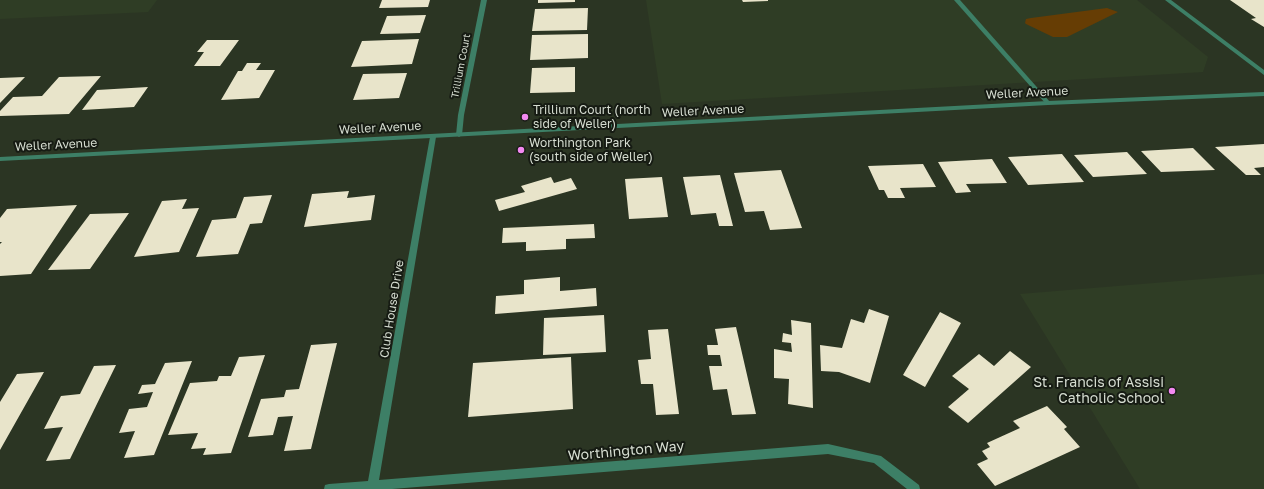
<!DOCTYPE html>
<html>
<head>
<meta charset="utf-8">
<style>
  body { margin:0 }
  canvas { display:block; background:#2b3523 }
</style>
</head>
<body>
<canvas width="1264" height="489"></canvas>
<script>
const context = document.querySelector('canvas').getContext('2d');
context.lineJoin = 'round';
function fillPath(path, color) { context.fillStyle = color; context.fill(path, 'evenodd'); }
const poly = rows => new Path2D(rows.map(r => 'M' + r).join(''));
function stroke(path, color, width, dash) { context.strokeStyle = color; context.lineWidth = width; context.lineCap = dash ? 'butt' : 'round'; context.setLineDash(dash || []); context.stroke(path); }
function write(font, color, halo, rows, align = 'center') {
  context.font = font + ' "Golos Text",sans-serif'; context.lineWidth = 4; context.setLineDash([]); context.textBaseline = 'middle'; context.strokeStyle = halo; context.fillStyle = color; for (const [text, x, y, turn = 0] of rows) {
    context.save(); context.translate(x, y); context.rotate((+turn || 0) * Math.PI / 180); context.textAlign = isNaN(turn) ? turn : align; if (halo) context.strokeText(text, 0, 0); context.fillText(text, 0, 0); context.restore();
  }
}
const built = poly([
  [0,0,157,0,148,12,0,19],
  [646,0,1137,0,1208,57,1203,72,662,104],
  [1264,274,1264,489,1140,489,1020,294]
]);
const green = poly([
  [1107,8,1118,12,1067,37,1053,37,1026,24,1025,23,1026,19,1031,18]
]);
const building = poly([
  [382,0,430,0,428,7,379,8],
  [538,0,575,0,575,2,538,3],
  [742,0,768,0,768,1,743,2],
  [1230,0,1264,0,1264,27,1251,19,1256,18],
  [588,8,587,30,532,31,535,9],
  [426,15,420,33,380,34,387,16],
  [588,34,588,58,530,60,532,35],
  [419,39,412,64,351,67,362,41],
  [207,40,239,40,220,66,194,66,204,52,197,52],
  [247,63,261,63,256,70,275,70,259,98,221,100,238,71,242,71],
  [575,67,575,92,530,93,532,68],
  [407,73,399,98,353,100,363,74],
  [101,76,69,114,0,116,0,111,13,97,42,96,59,77],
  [25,77,0,103,0,78],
  [148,87,134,107,82,110,97,90],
  [1264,144,1264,167,1254,168,1261,175,1246,175,1215,147],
  [1193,148,1215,170,1161,172,1141,151],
  [1127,152,1147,174,1093,177,1074,155],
  [1062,154,1084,182,1028,185,1008,157],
  [992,159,1007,183,966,184,971,192,956,193,938,162],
  [923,164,936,187,900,188,905,198,888,198,884,190,879,190,868,166],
  [781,170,802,228,770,230,764,211,745,212,734,173],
  [720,175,733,226,719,226,716,213,691,215,683,177],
  [551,177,554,183,571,178,577,189,499,211,495,200,525,192,521,186],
  [662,177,668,217,629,219,625,179],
  [349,191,347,198,375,195,371,220,304,227,312,194],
  [272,195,262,223,250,224,238,254,196,257,212,220,236,218,244,197],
  [187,199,182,209,199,208,179,252,134,257,162,201],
  [77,205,31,274,0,276,0,244,2,242,0,242,0,218,7,209],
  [129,213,90,269,48,270,90,214],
  [594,224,595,238,566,239,566,249,526,251,526,242,502,243,503,228],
  [560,277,560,291,596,288,597,306,495,314,496,296,524,294,524,280],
  [869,309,889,316,870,383,839,372,821,371,820,345,842,348,851,319,864,323],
  [940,312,961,323,925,387,903,375],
  [604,315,606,352,543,355,544,318],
  [791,320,811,323,813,408,788,404,789,379,774,378,774,349,792,352,791,343,782,342,783,333,792,335],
  [736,327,756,414,732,415,727,389,713,390,709,366,722,366,720,355,708,355,707,345,718,345,715,329],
  [668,329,679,414,656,415,653,384,641,384,638,360,651,359,648,330],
  [337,343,311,449,284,451,293,416,278,417,273,435,248,437,261,399,284,397,286,390,299,389,311,345],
  [1010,351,1031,367,968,423,948,407,969,389,952,376,979,354,994,366],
  [265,355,231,453,203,455,206,448,191,449,198,433,168,435,190,383,217,381,219,376,231,376,239,357],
  [571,357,573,409,468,417,473,363],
  [192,361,154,455,124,458,135,431,119,433,129,409,147,407,153,392,138,394,142,385,155,384,165,363],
  [116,365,70,459,46,461,63,427,44,429,61,396,80,394,94,366],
  [44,372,0,450,0,402,17,374],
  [1047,406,1067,427,1064,429,1080,447,995,486,977,464,988,459,982,451,990,447,987,443,1020,428,1013,421]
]);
const service = poly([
  [954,0,960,0,1050,102,1050,104,1046,104,954,0]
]);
const minor = poly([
  [481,0,487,0,464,115,462,135,459,137,456,135,458,115,481,0],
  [1165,0,1171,0,1264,70,1264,75,1165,0],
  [433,135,436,137,379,480,828,444,881,456,919,485,920,489,907,489,874,463,828,454,392,489,324,489,325,485,329,484,368,481,430,137,433,135]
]);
const tertiary = poly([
  [1264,92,1264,96,1048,105,0,161,0,157,1048,101,1264,92]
]);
const markers = [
  [525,117,4,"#f389f1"],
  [521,150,4,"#f389f1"],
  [1172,391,4,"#f389f1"]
];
const farStreetnames = [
  ["Trillium Court",461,66,-79]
];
const streetNames = [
  ["Weller Avenue",1027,93,-3],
  ["Weller Avenue",703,111,-3],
  ["Weller Avenue",380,128,-3],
  ["Weller Avenue",56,145,-3],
  ["Club House Drive",392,309,-81]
];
const poiNames = [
  ["Trillium Court (north",533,110],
  ["side of Weller)",533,124],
  ["Worthington Park",529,143],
  ["(south side of Weller)",529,157]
];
const nearPoinames = [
  ["St. Francis of Assisi",1164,383],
  ["Catholic School",1164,399]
];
const nearStreetnames = [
  ["Worthington Way",626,451,-5]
];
fillPath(built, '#2f3d25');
fillPath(green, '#663d04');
fillPath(building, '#e8e4ca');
fillPath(service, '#3d7f66');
fillPath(minor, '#3d7f66');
fillPath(tertiary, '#3d7f66');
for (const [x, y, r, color] of markers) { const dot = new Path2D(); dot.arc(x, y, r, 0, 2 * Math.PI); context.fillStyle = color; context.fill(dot); stroke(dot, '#161b13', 1.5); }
write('10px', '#d6ddd1', '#161b13', farStreetnames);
write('12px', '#d6ddd1', '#161b13', streetNames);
write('12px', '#d6ddd1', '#161b13', poiNames, 'left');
write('14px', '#d6ddd1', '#161b13', nearPoinames, 'right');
write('14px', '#d6ddd1', '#161b13', nearStreetnames);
</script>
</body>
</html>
